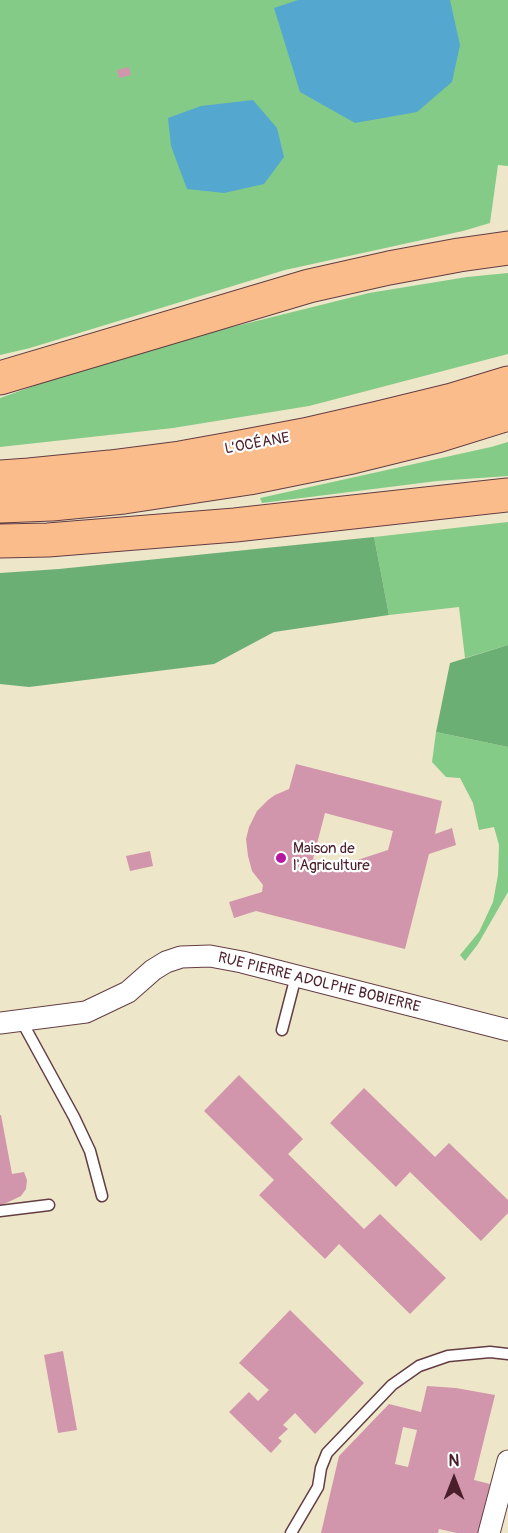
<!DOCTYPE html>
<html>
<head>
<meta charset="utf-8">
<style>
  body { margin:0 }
  #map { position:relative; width:508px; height:1533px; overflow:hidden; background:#eee6c9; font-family:Pangolin,sans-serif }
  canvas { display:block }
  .north { position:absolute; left:424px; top:1449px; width:60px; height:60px; -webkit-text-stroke:4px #fff; paint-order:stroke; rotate:0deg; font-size:16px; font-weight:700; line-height:24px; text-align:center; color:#4a1f2b }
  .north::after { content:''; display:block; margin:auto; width:21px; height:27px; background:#4a1f2b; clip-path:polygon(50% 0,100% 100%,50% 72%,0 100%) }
</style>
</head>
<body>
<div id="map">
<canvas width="508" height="1533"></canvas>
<div class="north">N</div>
</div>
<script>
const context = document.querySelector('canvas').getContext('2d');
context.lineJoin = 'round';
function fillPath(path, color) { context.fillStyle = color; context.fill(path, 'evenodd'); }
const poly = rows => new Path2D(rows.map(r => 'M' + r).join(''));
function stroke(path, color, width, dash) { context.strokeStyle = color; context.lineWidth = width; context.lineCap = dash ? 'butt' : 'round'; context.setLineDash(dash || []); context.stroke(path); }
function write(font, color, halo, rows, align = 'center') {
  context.font = font + ' Pangolin,sans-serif'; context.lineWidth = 4.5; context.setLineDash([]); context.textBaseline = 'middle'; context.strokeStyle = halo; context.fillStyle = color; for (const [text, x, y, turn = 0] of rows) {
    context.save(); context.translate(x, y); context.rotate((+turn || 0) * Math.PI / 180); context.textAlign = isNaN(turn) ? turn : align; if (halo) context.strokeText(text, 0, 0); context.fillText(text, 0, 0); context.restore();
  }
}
const green = poly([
  [0,0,508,0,508,166,498,165,490,223,463,231,285,270,30,348,0,355],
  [508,273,508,354,309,406,173,428,0,447,0,398,84,368,212,332,369,293,467,277],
  [508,442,508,476,437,481,262,503,260,498,491,447],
  [508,522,508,645,465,658,459,607,389,615,374,537],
  [436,732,508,747,508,892,478,944,465,961,460,955,479,932,493,902,498,875,499,845,494,827,479,830,473,803,460,778,446,777,432,762]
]);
const forest = poly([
  [374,537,389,615,274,632,214,664,29,687,0,684,0,573,59,569],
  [508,645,508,747,436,732,450,663]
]);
const water = poly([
  [298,0,450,0,460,45,452,82,417,112,355,123,300,92,274,8],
  [253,100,277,128,284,157,264,184,224,193,187,189,171,146,168,118,201,106]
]);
const building = poly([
  [129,67,131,75,119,78,117,70],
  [296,764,442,801,435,834,452,828,456,845,429,854,405,949,256,911,234,918,229,902,262,892,263,885,252,871,248,856,246,839,249,827,257,811,268,800,275,795,289,789],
  [325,813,393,831,388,850,339,866,313,859],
  [150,851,153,866,130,871,126,856],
  [239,1075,303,1139,288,1154,364,1229,380,1214,446,1278,410,1314,339,1244,325,1259,259,1195,274,1180,204,1111],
  [364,1088,435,1157,449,1143,508,1200,508,1213,481,1241,410,1172,396,1187,330,1123],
  [0,1115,1,1115,12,1174,24,1172,27,1180,26,1189,21,1196,0,1206],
  [290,1310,364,1383,315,1434,295,1413,283,1425,288,1429,278,1438,282,1441,271,1453,229,1412,249,1392,258,1401,269,1390,239,1363],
  [63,1351,77,1430,58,1433,44,1355],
  [427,1386,456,1388,495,1395,474,1480,490,1484,478,1533,457,1533,439,1529,438,1533,321,1533,339,1456,389,1404,421,1412],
  [403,1427,417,1430,408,1467,395,1464]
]);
const lane = poly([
  [21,1020,74,1117,90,1151,102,1196],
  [282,1030,296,976],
  [0,1211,49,1205],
  [291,1533,318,1487,321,1468,327,1453,392,1385,419,1366,448,1356,490,1352,508,1354]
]);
const street = poly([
  [0,1023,86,1012,128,992,153,970,166,962,181,957,210,956,242,962,508,1030],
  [489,1533,508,1461]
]);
const highway = poly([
  [0,378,309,286,389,268,459,255,508,248],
  [0,477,29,475,110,467,180,458,230,449,304,435,378,418,452,400,508,383],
  [0,506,52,504,124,497,249,478,352,457,437,436,508,414],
  [0,541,48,540,235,525,508,495]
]);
const markers = [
  [281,858,6,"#b5179e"]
];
const streetNames = [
  ["L’OCÉANE",257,444,-10],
  ["RUE PIERRE ADOLPHE BOBIERRE",319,983,14]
];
const poiNames = [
  ["Maison de",293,849],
  ["l'Agriculture",293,866]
];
fillPath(green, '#84cb87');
fillPath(forest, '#6baf74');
fillPath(water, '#54a8d0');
fillPath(building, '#d196ab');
stroke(lane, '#633d43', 13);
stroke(street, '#633d43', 23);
stroke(highway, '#633d43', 35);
stroke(lane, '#fff', 10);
stroke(street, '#fff', 21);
stroke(highway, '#fabc8b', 33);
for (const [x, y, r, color] of markers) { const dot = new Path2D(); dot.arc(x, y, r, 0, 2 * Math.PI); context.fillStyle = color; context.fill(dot); stroke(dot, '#fff', 2); }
write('15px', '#4a1f2b', '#fff', streetNames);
write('15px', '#4a1f2b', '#fff', poiNames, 'left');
</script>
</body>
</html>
